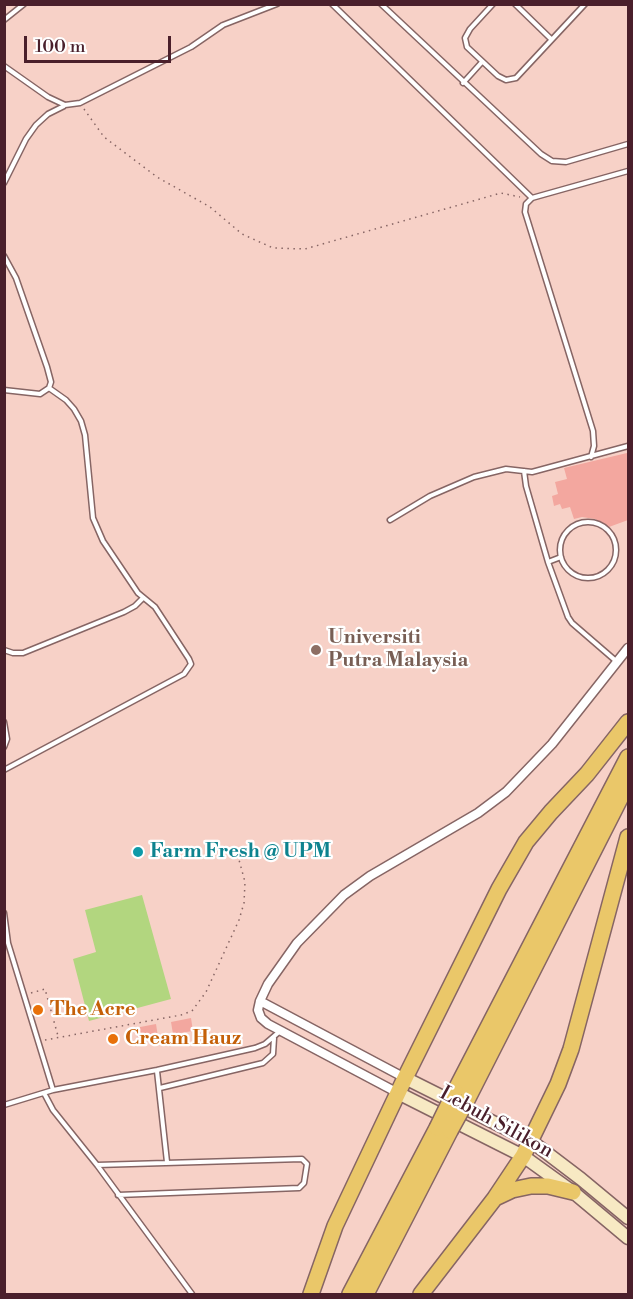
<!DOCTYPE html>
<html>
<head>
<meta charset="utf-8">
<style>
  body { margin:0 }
  #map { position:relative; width:633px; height:1299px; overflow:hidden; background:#f5e6ce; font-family:"Libre Bodoni",serif }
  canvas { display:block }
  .frame { position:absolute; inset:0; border:6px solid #4a1f2b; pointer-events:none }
  .scale { position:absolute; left:24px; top:36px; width:147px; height:27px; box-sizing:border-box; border:3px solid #4a1f2b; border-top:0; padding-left:8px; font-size:18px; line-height:21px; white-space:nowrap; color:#4a1f2b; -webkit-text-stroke:4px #fff; paint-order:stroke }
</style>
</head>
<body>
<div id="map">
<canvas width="633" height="1299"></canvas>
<div class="frame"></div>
<div class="scale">100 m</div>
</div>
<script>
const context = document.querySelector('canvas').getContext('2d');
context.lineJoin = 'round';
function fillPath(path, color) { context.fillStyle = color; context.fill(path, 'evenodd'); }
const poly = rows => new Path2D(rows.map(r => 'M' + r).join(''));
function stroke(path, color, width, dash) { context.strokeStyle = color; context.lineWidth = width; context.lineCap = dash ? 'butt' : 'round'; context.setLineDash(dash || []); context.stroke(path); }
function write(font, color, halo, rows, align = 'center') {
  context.font = font + ' "Libre Bodoni",serif'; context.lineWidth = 4.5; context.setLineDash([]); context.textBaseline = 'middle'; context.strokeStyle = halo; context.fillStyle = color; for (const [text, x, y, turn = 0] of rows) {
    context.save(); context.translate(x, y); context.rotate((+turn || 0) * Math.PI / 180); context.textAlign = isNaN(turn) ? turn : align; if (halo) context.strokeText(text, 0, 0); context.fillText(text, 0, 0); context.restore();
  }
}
const built = poly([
  [5,5,628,5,628,1294,5,1294]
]);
const green = poly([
  [142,895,171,999,89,1021,73,959,96,952,85,910]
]);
const building = poly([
  [627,453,628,460,628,520,609,527,595,519,582,517,574,519,570,507,562,509,560,504,554,506,552,496,558,494,555,482,567,479,564,468],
  [191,1018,193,1031,173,1034,171,1022],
  [156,1024,158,1037,138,1041,135,1028]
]);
const path = poly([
  [84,109,104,137,157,177,210,207,242,234,273,248,305,249,501,193,520,197],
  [4,852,9,850],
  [31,993,45,989,58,1036],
  [45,1040,181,1015,192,1011,206,992,239,920,244,903,245,882,235,845]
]);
const lane = poly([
  [332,4,532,198],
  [381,4,541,154,552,161,566,162,628,144],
  [493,4,470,29,465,38,467,47,498,76,506,80,516,78,585,4],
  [515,4,551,39],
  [4,20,24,4],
  [4,66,48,97,65,105,80,103,191,47,223,25,277,4],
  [463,83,482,62],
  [4,183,26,139,36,125,48,114,64,106],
  [4,256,16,278,47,367,51,382,49,388,40,394,4,390],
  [591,457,594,446,593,431,525,212,526,204,532,198,539,196,628,171],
  [524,471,526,486,548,562,568,617,572,623,616,661],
  [390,520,430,496,474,477,506,469,532,472,628,446],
  '560 550a28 28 0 1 1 56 0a28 28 0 1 1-56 0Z',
  [548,562,561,557],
  [4,650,13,653,23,653,124,612,135,606,143,598],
  [4,722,7,739,4,747],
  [4,770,184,674,191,664,189,659,155,607,138,593,103,541,93,518,85,435,81,421,74,409,66,400,49,388],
  [4,913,8,943,53,1090],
  [157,1071,167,1162],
  [160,1088,263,1063,273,1054,274,1038],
  [44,1093,53,1110,97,1165,192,1294],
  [4,1105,53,1090,157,1070,255,1048,265,1044,279,1032],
  [97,1165,302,1159,307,1164,304,1183,299,1188,118,1195]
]);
const street = poly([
  [260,1001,405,1078],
  [398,1093,268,1024,261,1018,258,1010,260,1001,268,984,297,943,344,895,370,876,478,813,506,792,552,744,628,648]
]);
const secondary = poly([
  [405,1078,531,1141,581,1179,628,1218],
  [398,1093,523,1156,573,1192,628,1238]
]);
const highway = poly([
  [455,1091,628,757],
  [467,1100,628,783],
  [495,1198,512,1190,531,1186,548,1186,573,1192],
  [311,1294,335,1226,405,1078,499,889,526,842,551,812,587,774,628,722],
  [350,1294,437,1128],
  [366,1294,450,1131],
  [421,1294,495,1198,523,1156,558,1084,571,1049,628,837]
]);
const highwayBridge = poly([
  [437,1128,455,1091],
  [450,1131,467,1100]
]);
const markers = [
  [316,650,6,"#8d6e63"],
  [138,852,6,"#0f9aa8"],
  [38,1010,6,"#e8710a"],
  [113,1039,6,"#e8710a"]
];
const educationNames = [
  ["Universiti",328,638],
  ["Putra Malaysia",328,661]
];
const cultureNames = [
  ["Farm Fresh @ UPM",150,852]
];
const foodNames = [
  ["The Acre",50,1010],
  ["Cream Hauz",125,1039]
];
const streetNames = [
  ["Lebuh Silikon",496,1123,29]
];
fillPath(built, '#f7d1c7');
fillPath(green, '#b2d67f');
fillPath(building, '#f3a79f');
stroke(lane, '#866564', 7);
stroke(street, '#866564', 11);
stroke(secondary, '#866564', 15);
stroke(highway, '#866564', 18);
stroke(path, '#866564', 1.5, [1.5, 4.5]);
stroke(lane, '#fff', 4);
stroke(street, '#fff', 8);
stroke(secondary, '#f7e9c3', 12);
stroke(highway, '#eac769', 15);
stroke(highwayBridge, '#866564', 18, []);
stroke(highwayBridge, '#eac769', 15);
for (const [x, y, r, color] of markers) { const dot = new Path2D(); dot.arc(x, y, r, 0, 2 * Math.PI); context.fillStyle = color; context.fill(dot); stroke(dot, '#fff', 2); }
write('bold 20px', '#785e54', '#fff', educationNames, 'left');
write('bold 20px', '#0d838f', '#fff', cultureNames, 'left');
write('bold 20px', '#c56008', '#fff', foodNames, 'left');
write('20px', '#4a1f2b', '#fff', streetNames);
</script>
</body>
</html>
